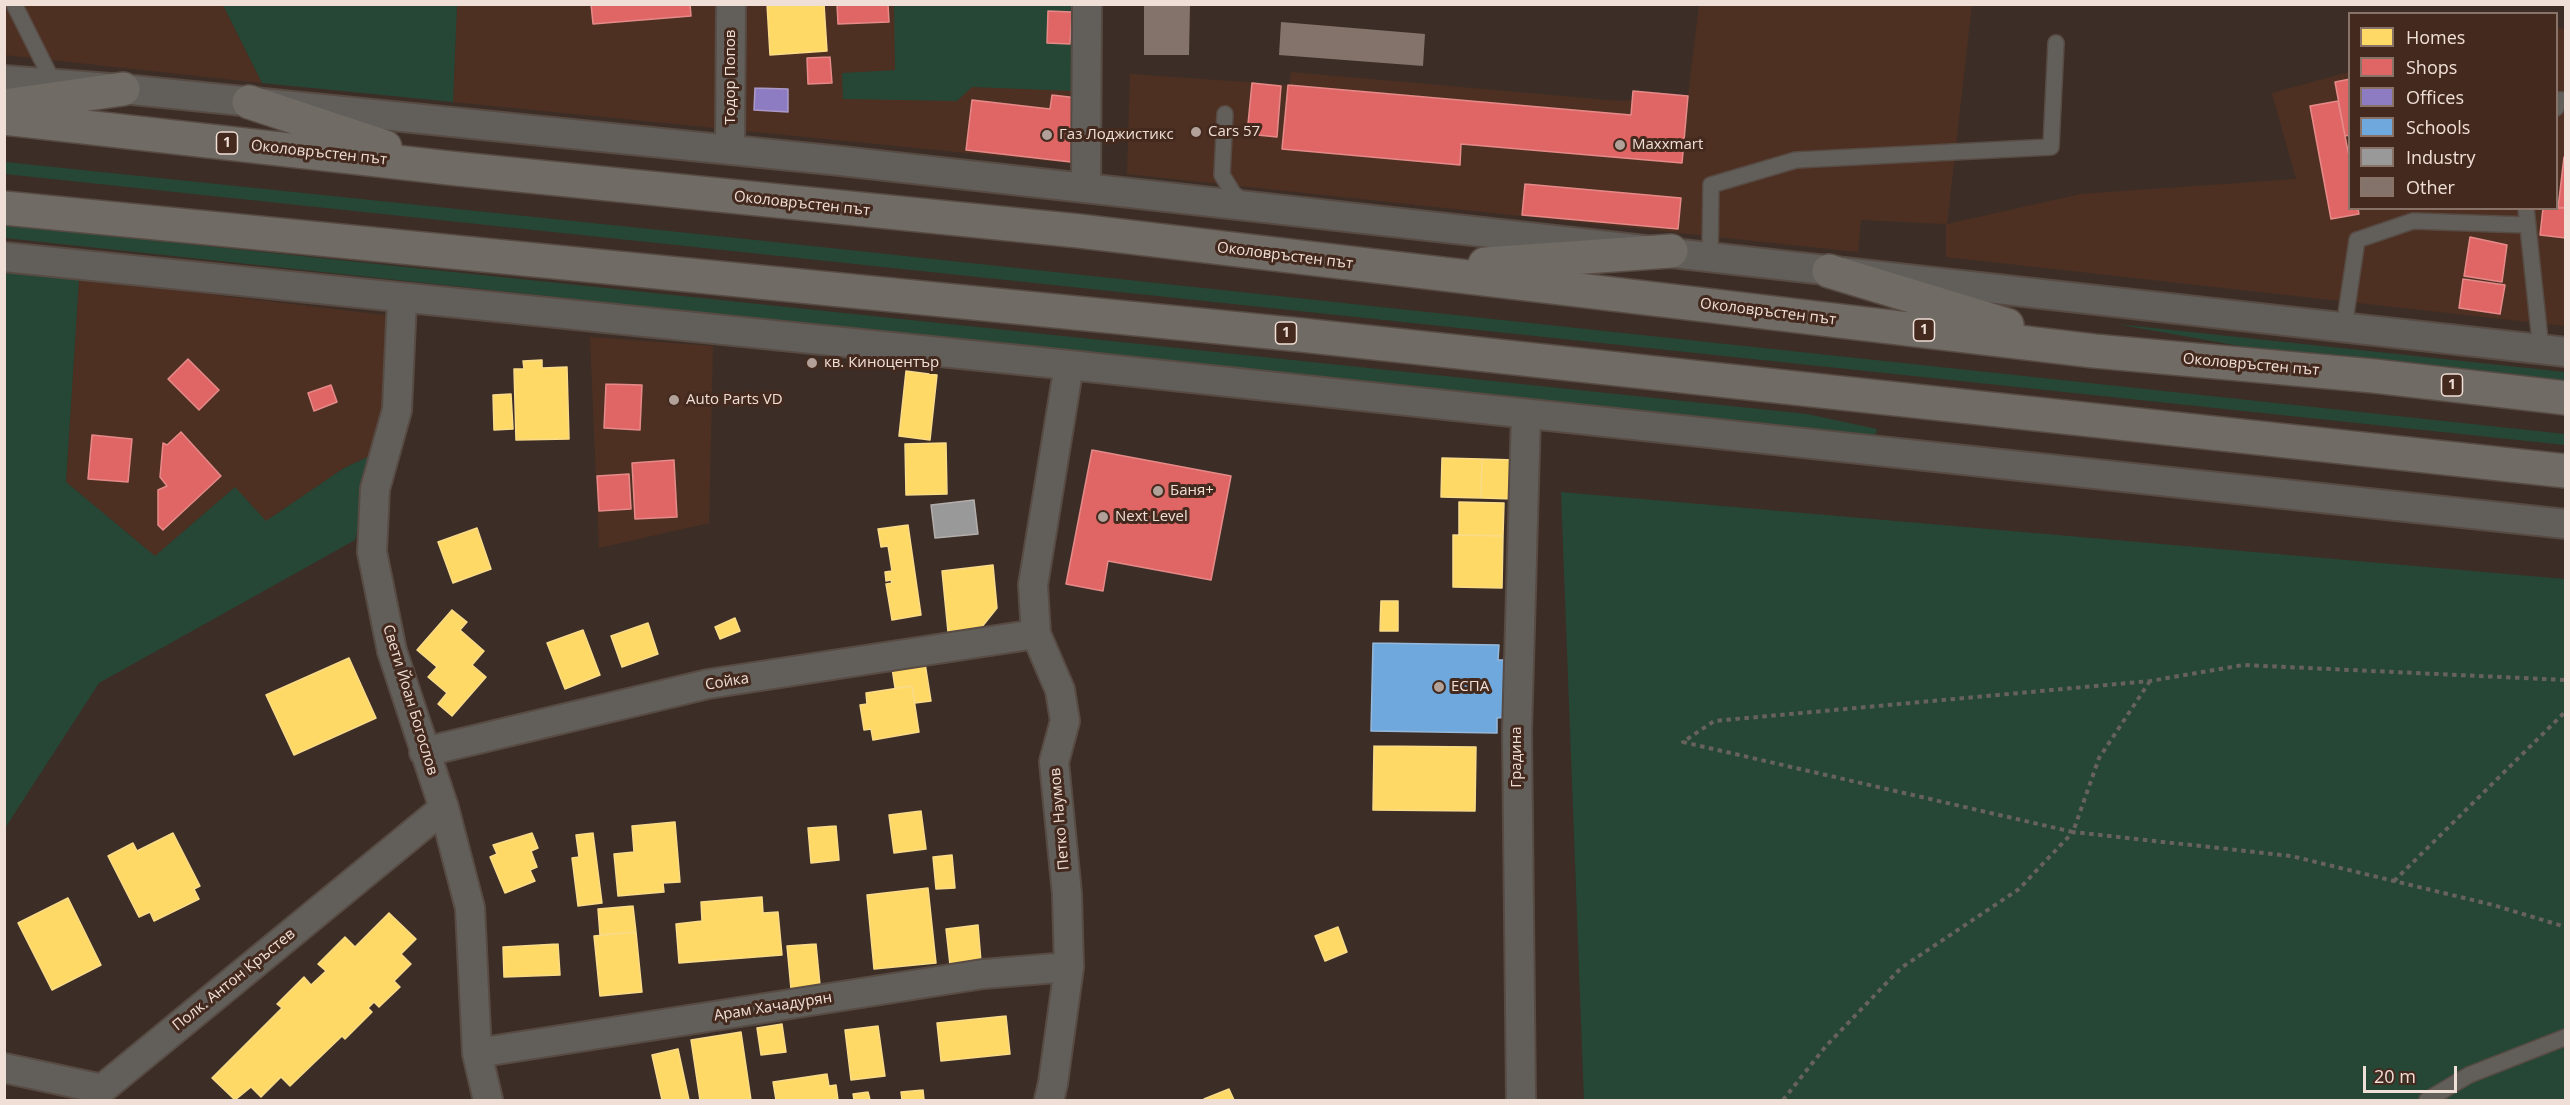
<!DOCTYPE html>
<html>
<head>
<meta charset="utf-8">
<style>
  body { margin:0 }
  #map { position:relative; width:2570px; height:1105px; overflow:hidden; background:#3c2e26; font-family:"Open Sans",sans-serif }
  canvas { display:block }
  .frame { position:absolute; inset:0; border:6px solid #f0dfd7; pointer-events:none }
  .legend { position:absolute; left:2348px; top:12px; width:210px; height:198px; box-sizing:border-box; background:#442a1e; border:2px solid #897268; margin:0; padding:8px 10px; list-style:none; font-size:18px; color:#f0dfd7 }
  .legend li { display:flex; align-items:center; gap:12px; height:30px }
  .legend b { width:30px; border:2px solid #897268 }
  .scale { position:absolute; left:2363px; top:1066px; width:94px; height:27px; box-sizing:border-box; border:3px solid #f0dfd7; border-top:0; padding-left:8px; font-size:18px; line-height:21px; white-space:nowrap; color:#f0dfd7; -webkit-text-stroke:4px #442a1e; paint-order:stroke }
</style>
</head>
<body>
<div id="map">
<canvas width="2570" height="1105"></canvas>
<div class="frame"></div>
<ul class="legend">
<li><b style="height:16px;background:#ffd966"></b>Homes</li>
<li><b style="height:16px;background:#e06666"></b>Shops</li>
<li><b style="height:16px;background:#8e7cc3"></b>Offices</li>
<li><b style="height:16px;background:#6fa8dc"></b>Schools</li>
<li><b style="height:16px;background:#999"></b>Industry</li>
<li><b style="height:16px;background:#84736a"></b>Other</li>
</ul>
<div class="scale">20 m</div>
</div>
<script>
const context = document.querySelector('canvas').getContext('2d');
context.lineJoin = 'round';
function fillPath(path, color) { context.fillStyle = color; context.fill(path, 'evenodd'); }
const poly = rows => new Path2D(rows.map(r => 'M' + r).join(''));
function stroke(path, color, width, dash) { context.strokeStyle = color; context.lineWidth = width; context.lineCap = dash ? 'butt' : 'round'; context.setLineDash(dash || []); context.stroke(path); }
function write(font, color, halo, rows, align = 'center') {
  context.font = font + ' "Open Sans",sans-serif'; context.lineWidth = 6; context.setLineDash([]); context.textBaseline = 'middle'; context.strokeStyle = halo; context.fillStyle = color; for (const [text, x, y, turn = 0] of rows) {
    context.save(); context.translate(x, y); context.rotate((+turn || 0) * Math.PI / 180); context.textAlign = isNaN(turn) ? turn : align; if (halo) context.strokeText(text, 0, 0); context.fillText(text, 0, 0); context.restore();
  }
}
const built = poly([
  [1972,4,1947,224,2081,194,2296,179,2272,93,2349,72,2350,208,2556,208,2557,28,2565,29,2565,326,1946,257,1946,224,1861,220,1858,252,1127,174,1130,74,1288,85,1287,112,1291,72,1619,101,1688,96,1699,5],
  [4,5,223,5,262,83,5,55],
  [457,5,1087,5,1088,165,453,102],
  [79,279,385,315,387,411,376,453,344,468,266,521,235,487,155,556,66,482],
  [590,337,713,346,709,523,599,548]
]);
const green = poly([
  [223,5,457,5,453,102,262,83],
  [894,5,1073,5,1073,91,972,87,957,101,843,99,842,73,895,70],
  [5,162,765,241,2565,434,2565,445,5,174],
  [5,225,1807,414,1877,429,1874,438,5,238],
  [5,273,79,279,66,482,155,556,235,487,266,521,344,468,376,453,355,540,99,683,5,828],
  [2116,324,2565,372,2565,383,2268,351],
  [1561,492,2565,579,2565,1100,1584,1100]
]);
const homes = poly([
  [767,4,824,4,827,51,770,55,767,4],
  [542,360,542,368,567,367,569,439,516,440,514,369,524,369,523,361,542,360],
  [906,371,937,375,930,440,899,436,906,371],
  [511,394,513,429,494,430,493,395,511,394],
  [946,443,947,494,906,495,905,444,946,443],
  [1442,458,1482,459,1481,498,1441,497,1442,458],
  [1482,459,1515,460,1514,499,1481,498,1482,459],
  [1459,502,1504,503,1503,536,1459,535,1459,502],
  [908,525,921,615,892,620,886,584,892,583,891,580,886,581,885,572,892,571,888,546,881,547,878,529,908,525],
  [477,528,491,569,453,583,438,542,477,528],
  [1453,535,1503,536,1502,588,1453,587,1453,535],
  [993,565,997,608,981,628,948,632,942,571,993,565],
  [1381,601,1398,601,1398,631,1380,631,1381,601],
  [452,610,467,622,460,630,484,651,472,665,486,677,452,716,438,704,447,693,428,677,437,667,417,650,452,610],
  [735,618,740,631,720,639,715,627,735,618],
  [648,623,658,654,622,667,611,636,648,623],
  [583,630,600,675,565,689,547,643,583,630],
  [349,658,376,718,294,755,266,695,349,658],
  [925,663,931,701,915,703,912,686,895,688,892,668,925,663],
  [912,686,919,732,873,740,871,729,864,730,860,705,867,704,866,693,912,686],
  [1374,746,1476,747,1475,811,1373,810,1374,746],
  [921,811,926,849,894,853,889,815,921,811],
  [675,822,680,882,663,883,664,892,618,896,614,854,634,852,632,826,675,822],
  [836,826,839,860,811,863,808,828,836,826],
  [173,833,200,886,194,889,199,899,154,921,150,912,139,917,108,856,133,843,137,851,173,833],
  [532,833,538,848,531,851,537,867,530,870,535,881,505,893,490,857,497,854,493,845,532,833],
  [593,833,602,903,578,906,572,858,579,857,576,835,593,833],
  [952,855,955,888,936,889,933,857,952,855],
  [928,888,936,963,874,969,867,895,928,888],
  [762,897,763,913,778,912,782,955,679,963,676,924,702,921,701,902,762,897],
  [68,898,101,965,52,990,18,923,68,898],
  [633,906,636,932,600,935,598,909,633,906],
  [389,913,416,939,401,954,411,964,394,981,400,987,379,1007,374,1002,368,1008,372,1012,345,1039,342,1036,290,1086,281,1077,261,1097,251,1087,235,1100,212,1078,282,1008,277,1004,304,977,311,985,326,971,318,964,345,937,355,947,389,913],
  [978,925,981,962,950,965,946,929,978,925],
  [1338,927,1347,952,1325,961,1315,936,1338,927],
  [636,932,642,992,600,996,594,936,636,932],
  [558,944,560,975,504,977,503,947,558,944],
  [816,944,820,985,791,989,787,946,816,944],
  [1006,1016,1010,1054,941,1061,937,1023,1006,1016],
  [782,1024,786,1052,761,1055,757,1028,782,1024],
  [878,1026,885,1076,851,1080,845,1030,878,1026],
  [741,1032,751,1100,700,1100,691,1040,741,1032],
  [678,1049,689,1100,662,1100,652,1055,678,1049],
  [827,1074,829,1086,836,1085,838,1100,776,1100,773,1082,827,1074],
  [1229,1089,1234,1100,1205,1100,1204,1099,1229,1089],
  [923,1090,924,1100,902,1100,901,1092,923,1090],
  [868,1092,870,1100,854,1100,853,1094,868,1092]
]);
const shops = poly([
  [591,4,690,4,691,16,593,24,591,4],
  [837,4,888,4,889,22,838,24,837,4],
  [1048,11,1072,12,1070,44,1047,43,1048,11],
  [830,57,832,83,808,84,807,58,830,57],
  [2350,79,2350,135,2345,136,2335,82,2350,79],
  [1252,83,1281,86,1277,137,1247,134,1252,83],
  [1288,85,1631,115,1633,91,1688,96,1682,163,1461,144,1460,165,1282,149,1288,85],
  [1052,95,1078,98,1071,162,966,150,972,100,1050,109,1052,95],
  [2338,101,2350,161,2350,208,2358,208,2359,214,2331,219,2310,106,2338,101],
  [2564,157,2566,157,2566,208,2558,208,2564,157],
  [1525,184,1681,198,1678,229,1522,215,1525,184],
  [2556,207,2566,208,2566,238,2540,235,2543,208,2556,207],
  [2470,237,2507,245,2502,282,2464,276,2470,237],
  [2463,279,2505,285,2500,314,2459,308,2463,279],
  [188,359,219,390,199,410,168,379,188,359],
  [606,384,642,385,640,430,604,428,606,384],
  [331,385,337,402,314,411,308,393,331,385],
  [181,432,221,476,163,530,158,525,158,490,167,486,160,477,163,443,167,445,181,432],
  [92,435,132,439,128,482,88,479,92,435],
  [1092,450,1231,476,1211,580,1108,561,1103,591,1066,584,1092,450],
  [674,460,677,517,635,519,632,463,674,460],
  [629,474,631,509,599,511,597,476,629,474]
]);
const offices = poly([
  [755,88,788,89,788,112,754,110,755,88]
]);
const schools = poly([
  [1373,643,1499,645,1498,660,1510,660,1509,717,1497,718,1497,733,1371,731,1373,643]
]);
const industry = poly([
  [974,500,978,534,935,538,931,505,974,500]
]);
const building = poly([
  [1144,4,1190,4,1189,55,1144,55],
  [1281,22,1425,34,1423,66,1279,55]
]);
const path = poly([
  [2150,681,2099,758,2073,832,1683,742,1714,721,2150,681,2243,665,2566,680],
  [2394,881,2566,711],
  [1783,1100,1826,1046,1901,968,2019,889,2073,832,2291,856,2493,905,2566,927]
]);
const service = poly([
  [14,4,54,84],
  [2556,108,2559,100,2566,100],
  [1225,114,1222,175,1233,193,1244,203],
  [2526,208,2541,350],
  [1710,256,1711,185,1796,160,2051,147,2056,43],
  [2344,327,2357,240,2413,221,2526,225],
  [2427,1100,2469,1075,2566,1037]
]);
const minor = poly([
  [4,80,123,89,841,161,2566,352],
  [730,150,731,4],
  [1086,188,1087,4],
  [4,257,1069,365,2566,524],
  [402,299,397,410,375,489,372,552,392,651,444,808,470,908,477,1053,488,1100],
  [424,752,708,684,1036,634],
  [477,1053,983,974,1069,967],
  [4,1068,102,1089],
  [102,1089,444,808],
  [1049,1100,1053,1083,1069,967,1067,894,1054,762,1065,721,1060,690,1036,634,1033,585,1069,365],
  [1521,1100,1517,732,1526,414]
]);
const trunk = poly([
  [249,102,385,147],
  [4,106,123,89],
  [4,118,449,168,1079,231,2094,351,2374,376,2566,398],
  [4,208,1301,335,2566,471],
  [1485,264,1671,251],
  [1829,271,2007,325]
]);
const markers = [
  [1196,132,6,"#b1a199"],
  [1047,135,6,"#b1a199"],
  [1620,145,6,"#b1a199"],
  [812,363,6,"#b1a199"],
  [674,400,6,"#b1a199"],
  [1158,491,6,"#b1a199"],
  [1103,517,6,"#b1a199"],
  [1439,687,6,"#b1a199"]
];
const shields = [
  [227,143,21],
  [1924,330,21],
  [1286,333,21],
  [2452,385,21]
];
const shieldNames = [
  ["1",227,143],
  ["1",1924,330],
  ["1",1286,333],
  ["1",2452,385]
];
const streetNames = [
  ["Тодор Попов",731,77,-90],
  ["Околовръстен път",319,153,6],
  ["Околовръстен път",802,204,6],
  ["Околовръстен път",1285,256,7],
  ["Околовръстен път",1768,312,7],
  ["Околовръстен път",2251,365,5],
  ["Сойка",727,682,-9],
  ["Свети Йоан Богослов",410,700,73],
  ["Градина",1517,757,-90],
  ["Петко Наумов",1060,819,-95],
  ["Полк. Антон Кръстев",234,980,-39],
  ["Арам Хачадурян",773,1007,-9]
];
const poiNames = [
  ["Cars 57",1208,132],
  ["Газ Лоджистикс",1059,135],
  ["Maxxmart",1632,145],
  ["кв. Киноцентър",824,363],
  ["Auto Parts VD",686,400],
  ["Баня+",1170,491],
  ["Next Level",1115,517],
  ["ЕСПА",1451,687]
];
fillPath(built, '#4e3022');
fillPath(green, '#264736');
fillPath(homes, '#ffd966');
stroke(homes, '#fadb88', 1.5);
fillPath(shops, '#e06666');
stroke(shops, '#e58a88', 1.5);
fillPath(offices, '#8e7cc3');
stroke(offices, '#ab9ac9', 1.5);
fillPath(schools, '#6fa8dc');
stroke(schools, '#96b8da', 1.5);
fillPath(industry, '#999');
stroke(industry, '#b3aeac', 1.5);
fillPath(building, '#84736a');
stroke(service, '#574b44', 18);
stroke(minor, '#574b44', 32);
stroke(trunk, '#574b44', 36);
stroke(path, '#67625c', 4, [4.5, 4.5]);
stroke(service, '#625f5b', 15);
stroke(minor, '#625f5b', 28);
stroke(trunk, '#706b64', 33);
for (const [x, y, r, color] of markers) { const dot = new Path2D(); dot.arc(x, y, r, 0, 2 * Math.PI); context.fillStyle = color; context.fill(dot); stroke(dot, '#442a1e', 2); }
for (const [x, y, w] of shields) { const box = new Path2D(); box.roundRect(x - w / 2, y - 11, w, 22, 4.5); context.fillStyle = '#442a1e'; context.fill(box); stroke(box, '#f0dfd7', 1.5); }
write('bold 14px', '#f0dfd7', null, shieldNames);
write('15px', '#f0dfd7', '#442a1e', streetNames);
write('15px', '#f0dfd7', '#442a1e', poiNames, 'left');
</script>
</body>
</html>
